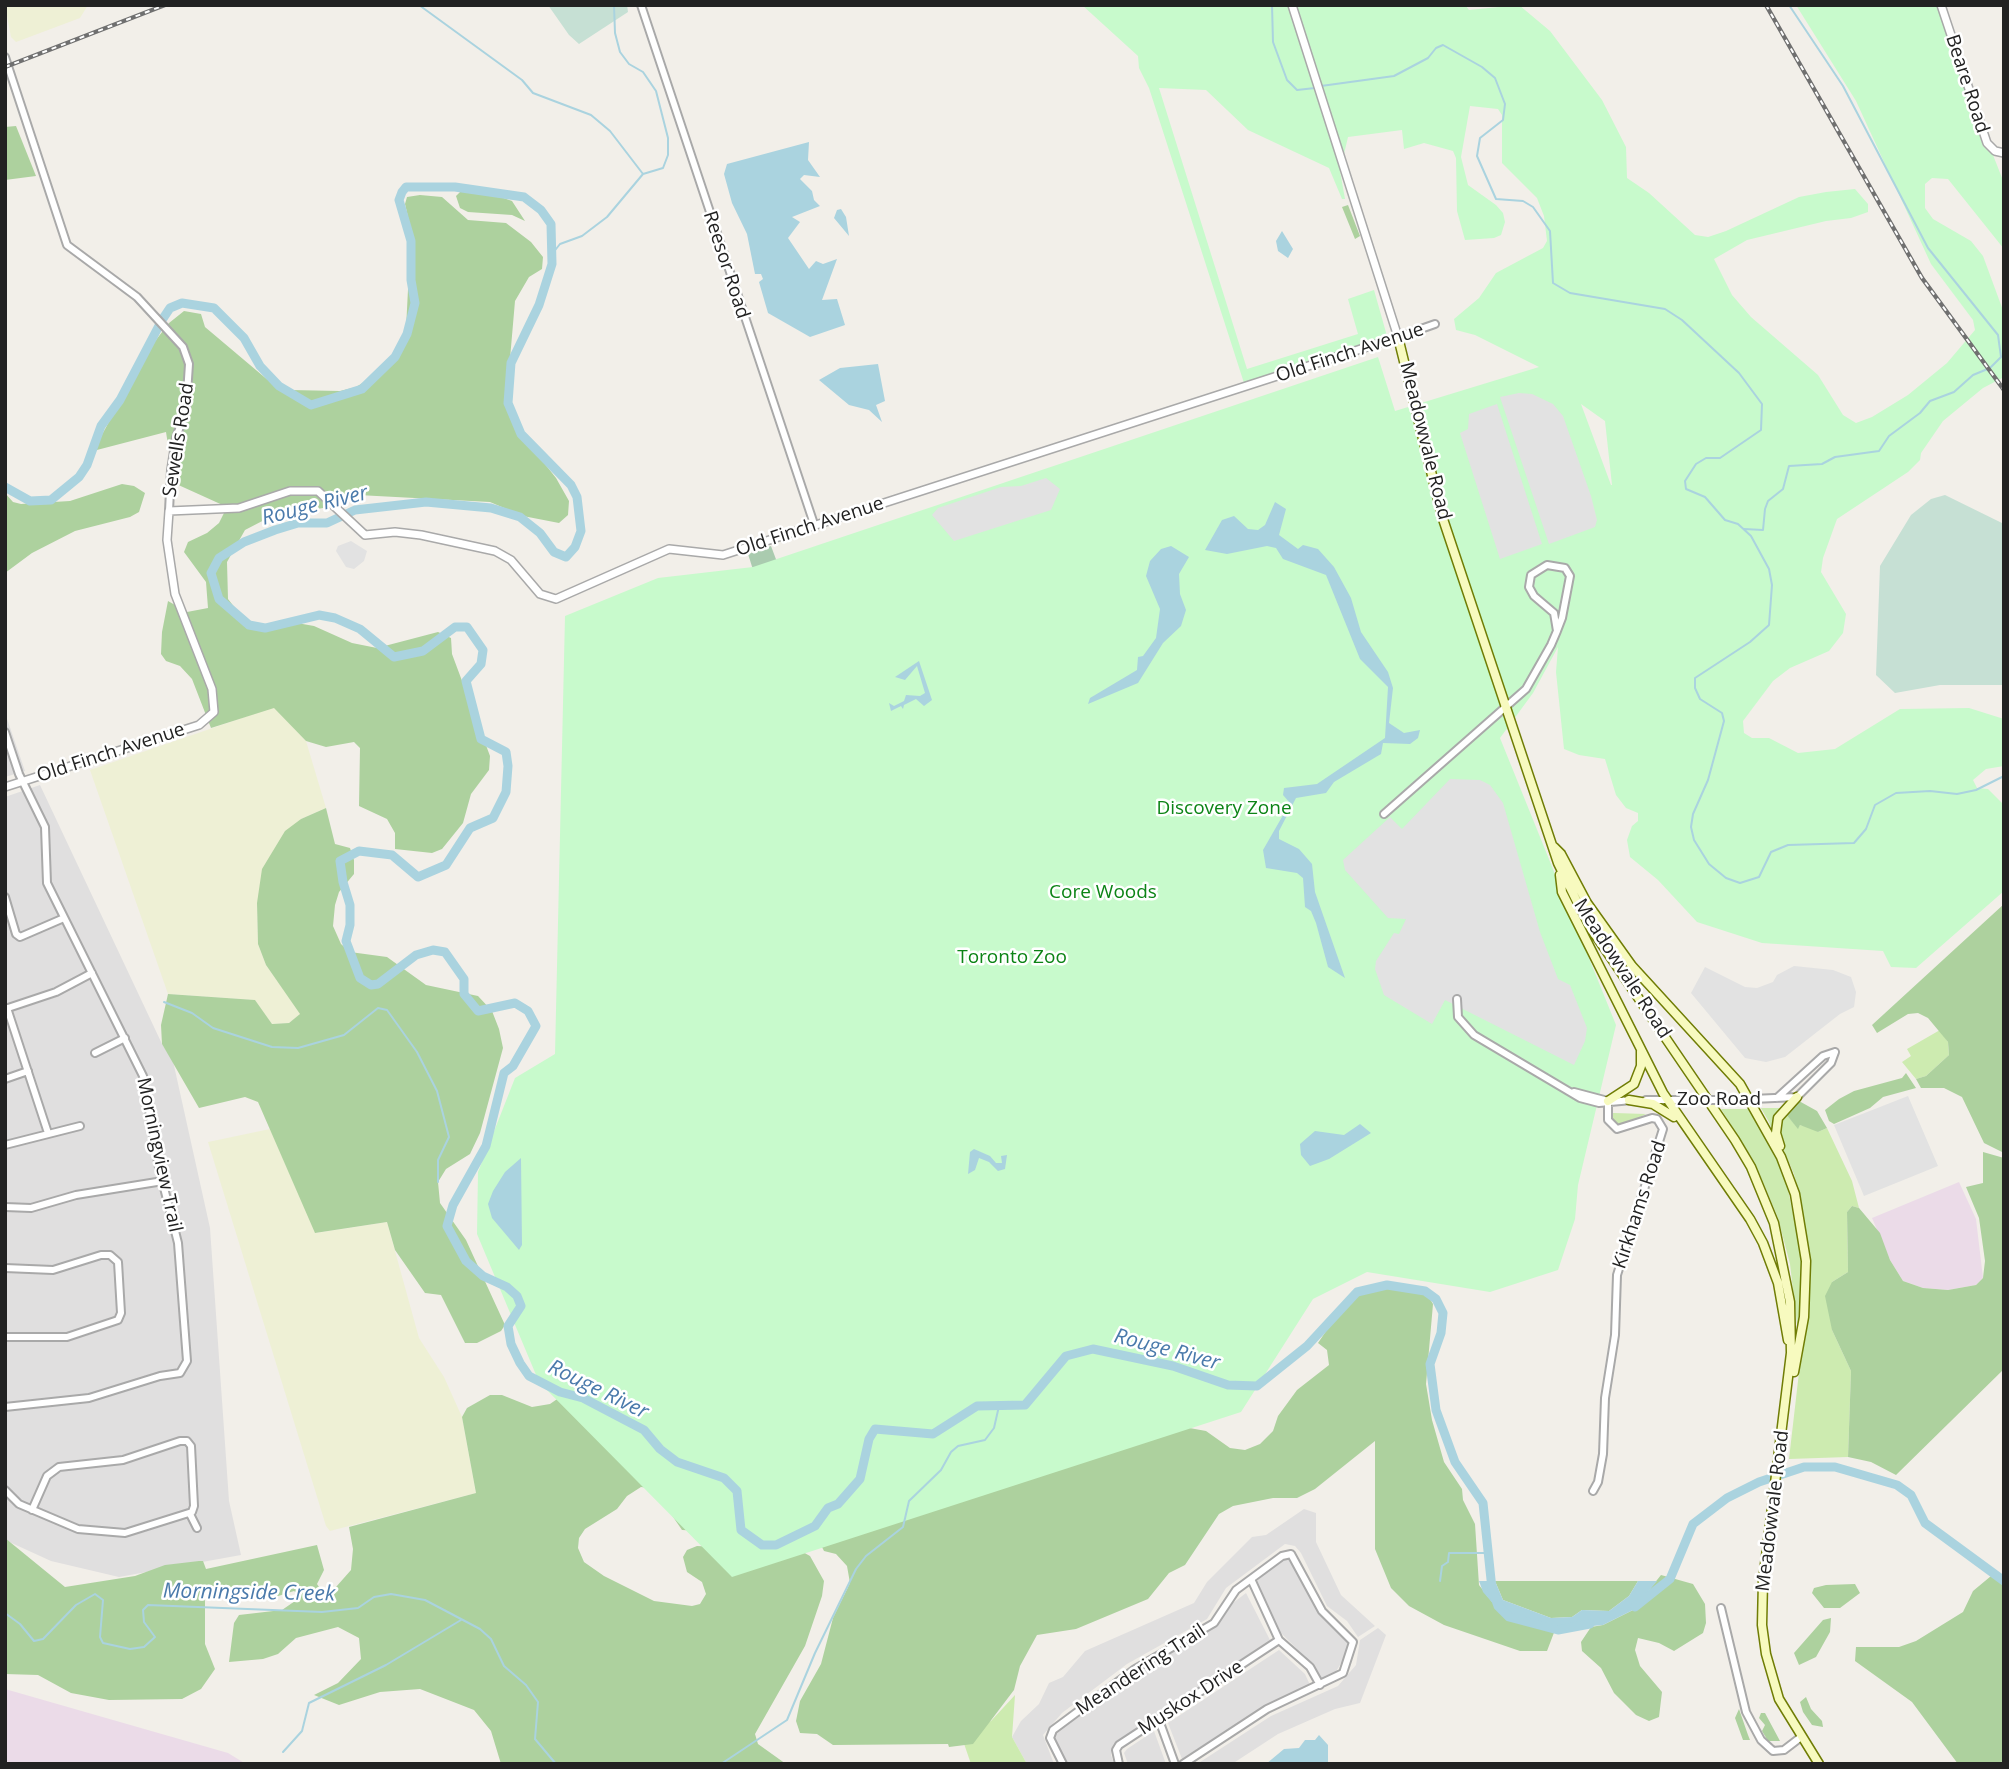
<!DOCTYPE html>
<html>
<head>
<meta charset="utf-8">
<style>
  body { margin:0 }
  #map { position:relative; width:2009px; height:1769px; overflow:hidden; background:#f2efe9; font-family:"Open Sans",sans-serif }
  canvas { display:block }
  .frame { position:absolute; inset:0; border:7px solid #222; pointer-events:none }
</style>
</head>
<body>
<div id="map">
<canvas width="2009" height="1769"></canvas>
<div class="frame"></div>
</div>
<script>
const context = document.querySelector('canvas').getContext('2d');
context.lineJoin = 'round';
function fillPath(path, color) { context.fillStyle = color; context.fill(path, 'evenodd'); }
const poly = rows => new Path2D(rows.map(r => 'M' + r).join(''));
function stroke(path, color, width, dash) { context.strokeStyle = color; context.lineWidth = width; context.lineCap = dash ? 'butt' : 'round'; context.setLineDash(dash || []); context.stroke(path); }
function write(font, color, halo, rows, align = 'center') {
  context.font = font + ' "Open Sans",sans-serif'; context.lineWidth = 5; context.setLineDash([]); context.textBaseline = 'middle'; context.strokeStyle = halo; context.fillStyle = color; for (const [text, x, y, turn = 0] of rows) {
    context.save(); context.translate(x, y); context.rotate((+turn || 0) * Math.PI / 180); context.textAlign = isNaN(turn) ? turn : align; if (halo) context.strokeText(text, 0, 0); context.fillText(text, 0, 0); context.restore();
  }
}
const residential = poly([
  [5,713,25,771,5,777],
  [40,785,162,1044,173,1061,210,1228,229,1501,241,1555,119,1577,51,1561,5,1540,5,797],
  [1304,1509,1316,1513,1316,1542,1341,1595,1375,1626,1358,1637,1347,1621,1327,1606,1301,1553,1295,1546,1285,1544,1226,1588,1207,1619,1127,1664,1062,1713,1043,1735,1054,1764,1027,1764,1012,1737,1021,1721,1039,1704,1049,1683,1063,1677,1085,1651,1194,1603,1207,1582,1252,1537,1266,1535],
  [1290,1556,1319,1614,1350,1643,1348,1652,1335,1673,1322,1679,1311,1663,1280,1632,1257,1581,1282,1557],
  [1246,1593,1270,1640,1113,1745,1111,1755,1114,1764,1067,1764,1054,1739,1057,1732,1196,1634,1217,1626,1233,1603],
  [1378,1628,1386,1635,1360,1703,1335,1709,1278,1734,1232,1764,1197,1764,1271,1716,1338,1686,1356,1665,1360,1640],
  [1279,1650,1305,1674,1310,1685,1238,1723,1182,1759,1168,1723],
  [1154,1731,1166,1764,1128,1764,1124,1753,1127,1749]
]);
const industrial = poly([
  [1959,1182,1976,1219,1983,1278,1976,1285,1948,1290,1923,1288,1903,1281,1890,1260,1872,1218],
  [5,1689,228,1753,246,1764,5,1764]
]);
const farmland = poly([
  [5,5,88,5,80,18,16,42,11,37],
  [274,707,306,741,326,808,301,819,257,903,258,944,266,965,301,1014,289,1023,272,1024,254,1000,168,994,90,770],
  [270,1129,316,1233,387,1222,419,1338,444,1377,462,1417,476,1493,330,1531,326,1526,208,1142]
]);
const grass = poly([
  [1940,1030,1948,1042,1949,1055,1926,1076,1916,1079,1902,1062,1911,1056,1907,1049],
  [1761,1108,1782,1108,1773,1133,1769,1122],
  [1721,1109,1753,1109,1786,1179,1803,1265,1800,1324,1797,1324,1790,1264,1778,1218,1755,1163],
  [1612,1113,1614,1113,1646,1114,1621,1126,1613,1122],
  [1785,1113,1798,1128,1800,1125,1811,1127,1818,1132,1827,1128,1852,1181,1859,1208,1852,1206,1847,1212,1848,1272,1832,1282,1832,1330,1851,1371,1848,1457,1789,1459,1810,1277,1800,1198,1794,1174,1779,1139,1779,1125],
  [1015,1695,1012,1737,1027,1764,971,1764,960,1732,991,1721]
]);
const forest = poly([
  [16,126,36,176,5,180,5,127],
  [461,191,495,195,512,201,525,221,512,215,468,212,460,208,456,196],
  [420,195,442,197,468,220,506,223,531,242,543,257,542,269,529,277,515,301,506,405,518,430,556,478,569,501,568,515,559,523,523,516,490,502,358,495,323,508,270,517,245,530,227,562,228,599,250,627,297,623,314,626,352,643,377,648,438,632,451,638,452,654,490,756,489,770,471,794,463,823,442,849,432,853,395,849,395,833,387,819,359,806,360,748,354,742,326,747,306,741,274,708,211,728,192,679,180,666,166,661,161,654,162,632,168,601,187,612,208,608,206,582,184,552,188,542,207,533,219,523,227,507,174,483,166,432,93,451,149,349,169,323,184,311,201,314,205,327,269,381,290,390,340,391,356,387,387,368,396,355,406,329,411,230,405,204,407,197],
  [1348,205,1360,236,1355,239,1342,207],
  [122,484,134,486,145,493,139,512,130,517,75,531,32,553,5,573,5,493,13,502,21,504,70,501],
  [326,808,335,844,350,848,354,860,354,874,339,892,335,905,333,926,341,944,350,952,387,957,426,985,478,996,492,1011,499,1029,503,1048,480,1133,470,1154,446,1169,438,1182,440,1203,466,1240,505,1325,501,1331,477,1343,465,1343,441,1295,425,1293,395,1250,387,1222,315,1233,258,1102,245,1097,199,1108,162,1044,161,1025,168,994,255,1000,272,1024,289,1023,300,1014,266,965,258,944,257,903,262,869,285,831,301,819],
  [2004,904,2004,1153,1984,1143,1962,1097,1944,1088,1921,1088,1916,1079,1926,1076,1949,1055,1948,1042,1928,1018,1918,1013,1908,1014,1877,1033,1872,1025],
  [1906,1073,1916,1088,1883,1097,1870,1108,1834,1124,1829,1121,1825,1110,1839,1099,1854,1091,1902,1078],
  [1799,1101,1817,1111,1827,1128,1818,1132,1800,1125,1798,1129,1785,1113],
  [1983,1152,2004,1158,2004,1369,1896,1475,1871,1462,1848,1457,1851,1371,1832,1330,1825,1296,1832,1282,1848,1272,1847,1212,1852,1206,1859,1208,1880,1233,1890,1260,1903,1281,1923,1288,1948,1290,1976,1285,1983,1278,1985,1261,1979,1218,1966,1187,1983,1183],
  [1389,1286,1424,1289,1433,1304,1426,1384,1432,1420,1444,1462,1462,1489,1463,1500,1475,1524,1479,1585,1496,1607,1533,1626,1555,1630,1547,1651,1520,1651,1444,1625,1409,1606,1391,1588,1375,1549,1375,1441,1315,1489,1297,1498,1273,1498,1233,1506,1219,1514,1185,1565,1169,1573,1148,1599,1076,1629,1037,1635,1020,1666,1014,1690,973,1744,949,1747,948,1744,833,1745,817,1734,800,1733,796,1721,800,1701,821,1664,833,1618,850,1583,847,1566,836,1554,824,1551,820,1543,1173,1425,1206,1431,1230,1448,1245,1450,1260,1444,1273,1431,1278,1416,1297,1390,1329,1365,1327,1350,1318,1343,1345,1303,1353,1294,1374,1287],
  [573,1388,703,1531,682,1530,658,1495,649,1488,641,1487,627,1496,617,1509,585,1529,579,1538,578,1548,584,1562,604,1576,654,1601,692,1606,700,1604,706,1594,702,1582,687,1572,683,1557,687,1550,697,1546,801,1551,810,1556,824,1581,822,1596,805,1646,755,1734,758,1744,786,1764,501,1764,491,1731,474,1710,420,1689,380,1692,339,1705,314,1695,338,1683,361,1659,359,1638,338,1627,296,1638,278,1654,263,1659,229,1662,234,1623,239,1615,282,1610,295,1601,298,1594,294,1591,275,1597,259,1593,205,1596,205,1644,215,1669,201,1689,182,1699,109,1700,71,1693,38,1675,5,1674,5,1538,65,1587,135,1576,165,1565,199,1561,203,1561,206,1569,317,1545,324,1570,317,1584,321,1590,336,1587,351,1570,353,1549,349,1527,476,1493,462,1417,467,1408,490,1395,502,1395,532,1407,550,1404],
  [1661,1575,1693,1584,1705,1604,1706,1623,1703,1633,1674,1651,1659,1643,1638,1638,1635,1650,1640,1666,1662,1692,1659,1717,1649,1721,1636,1715,1614,1693,1601,1668,1582,1651,1581,1642,1591,1627,1603,1625,1633,1610],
  [1991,1576,2004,1582,2004,1764,1958,1764,1912,1702,1855,1661,1856,1647,1899,1647,1916,1641,1963,1612,1973,1591],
  [1495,1581,1638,1581,1629,1596,1609,1611,1582,1610,1572,1617,1551,1618,1503,1600],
  [1855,1584,1860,1593,1840,1608,1824,1608,1812,1593,1814,1588,1826,1585],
  [1831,1618,1830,1632,1816,1657,1799,1665,1794,1653,1823,1620],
  [1806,1697,1811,1709,1822,1721,1823,1727,1812,1725,1803,1712,1800,1702],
  [1739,1709,1748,1735,1750,1740,1743,1740,1735,1718],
  [1761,1713,1765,1713,1780,1741,1768,1741,1762,1731,1765,1725,1759,1718]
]);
const wetland = poly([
  [548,5,627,5,628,12,579,44,569,35],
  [1945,495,2004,524,2004,685,1940,685,1895,693,1876,675,1880,566,1911,515,1931,499]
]);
const cemetery = poly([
  [771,546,780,570,756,579,748,554]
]);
const park = poly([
  [1082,5,1465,5,1469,10,1519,5,1550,31,1602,100,1626,147,1627,178,1649,193,1695,235,1708,237,1726,231,1799,197,1826,192,1855,189,1868,204,1868,212,1851,218,1826,221,1747,240,1714,259,1732,295,1751,317,1818,375,1843,415,1856,423,1872,417,1908,395,1947,363,1975,330,1973,320,1931,264,1856,101,1796,5,1937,5,1983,146,1993,155,2004,183,2004,249,1948,179,1932,178,1925,184,1925,208,1933,219,1971,241,1983,256,2004,313,2004,377,1983,388,1943,421,1921,453,1920,460,1908,472,1837,519,1823,558,1821,572,1846,614,1843,633,1829,651,1790,668,1773,681,1743,721,1744,733,1752,738,1769,738,1798,753,1835,749,1900,709,1969,708,2004,719,2004,766,1986,769,1973,780,1977,788,1988,789,2004,805,2004,891,1916,968,1891,967,1883,951,1762,943,1697,922,1658,880,1630,857,1627,840,1632,826,1638,821,1638,813,1626,808,1616,795,1605,759,1579,755,1564,749,1556,672,1558,647,1533,693,1500,738,1616,1025,1578,1185,1575,1219,1558,1270,1490,1292,1367,1272,1313,1299,1241,1412,732,1577,539,1382,477,1234,478,1172,515,1078,555,1054,565,616,658,578,753,567,1378,357,1395,411,1539,367,1475,335,1456,330,1454,319,1479,298,1496,273,1543,248,1547,241,1544,216,1537,198,1502,163,1502,115,1498,109,1470,106,1461,157,1468,185,1496,205,1503,213,1505,222,1501,235,1494,238,1465,240,1457,211,1456,158,1453,151,1424,143,1404,149,1402,130,1348,137,1340,171,1345,199,1342,199,1329,168,1248,130,1206,90,1159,88,1247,369,1358,334,1348,299,1374,290,1387,336,1244,383,1149,88,1139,68,1138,56],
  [1581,404,1605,421,1612,485,1611,485]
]);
const parking = poly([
  [1519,393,1532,394,1553,404,1563,416,1591,496,1597,520,1595,527,1549,544,1500,397],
  [1497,404,1542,544,1500,559,1460,433,1468,429,1469,414],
  [1046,478,1060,489,1051,510,954,541,932,515,938,508,1001,487,1021,486],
  [351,541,367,551,364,561,354,569,346,567,336,551,338,546],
  [1450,779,1480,780,1490,785,1503,803,1540,932,1558,979,1570,985,1587,1028,1585,1041,1574,1065,1445,1000,1432,1024,1384,995,1375,969,1376,961,1394,933,1399,934,1406,919,1388,918,1345,870,1343,860,1390,817,1402,829],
  [1794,966,1833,970,1851,977,1856,992,1854,1007,1840,1014,1785,1057,1766,1062,1745,1058,1691,993,1705,967,1745,987,1757,988,1773,982,1777,975],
  [1908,1096,1938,1166,1864,1196,1834,1125]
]);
const water = poly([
  [809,142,808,160,820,177,804,175,800,179,812,191,814,200,820,206,792,217,800,222,788,238,809,269,816,261,823,264,837,259,822,300,837,299,845,325,810,337,768,313,759,282,763,279,761,274,755,274,747,234,732,203,724,174,727,164],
  [841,209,846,217,849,236,834,218,837,210],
  [1282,231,1293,249,1288,258,1278,251,1276,241],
  [878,364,885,401,876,405,882,422,869,410,849,405,819,380,840,368],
  [1275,502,1286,509,1279,535,1298,549,1303,545,1318,549,1334,567,1351,598,1361,632,1388,672,1393,688,1389,723,1404,733,1420,730,1418,738,1410,744,1383,743,1381,754,1334,782,1326,793,1296,798,1279,831,1279,839,1299,849,1312,864,1315,892,1345,978,1328,967,1316,923,1311,911,1305,907,1303,878,1297,873,1266,868,1263,850,1290,803,1283,795,1284,788,1317,784,1385,738,1388,687,1360,659,1326,575,1283,559,1276,548,1267,546,1227,554,1205,550,1222,520,1234,516,1248,529,1258,530,1265,525],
  [1171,546,1189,557,1179,574,1180,594,1186,610,1181,626,1163,643,1138,683,1088,704,1090,698,1137,670,1138,657,1143,656,1156,638,1160,609,1146,576,1150,561,1161,549],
  [919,661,932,700,924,706,916,699,904,705,903,709,901,706,891,711,889,703,894,706,904,701,906,695,920,696,925,693,917,666,905,680,895,677],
  [1360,1124,1371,1133,1329,1159,1310,1166,1301,1155,1300,1144,1315,1131,1344,1135],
  [974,1149,990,1156,996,1163,1002,1163,1001,1156,1007,1155,1005,1169,998,1171,989,1162,979,1158,975,1170,968,1174,970,1152],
  [521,1158,522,1245,519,1250,492,1218,488,1204,493,1191,505,1172],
  [1479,1581,1495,1581,1503,1600,1551,1618,1572,1617,1582,1610,1609,1611,1629,1596,1638,1581,1657,1581,1633,1610,1603,1625,1550,1630,1533,1626,1496,1607,1483,1592],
  [1319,1735,1328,1745,1328,1764,1266,1764,1284,1749,1299,1748,1305,1740,1315,1740]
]);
const stream = poly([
  [419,5,522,80,533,93,591,115,610,131,643,174],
  [1272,5,1273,42,1287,80,1297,90,1315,88],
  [1321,86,1394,76,1428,58,1436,48,1443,45,1482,67,1495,78,1505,104,1503,120,1480,138,1477,156,1496,199,1523,201,1533,207,1550,231,1553,283,1570,293,1665,309,1682,320,1739,373,1762,404,1761,430,1720,458,1706,458,1696,464,1685,481,1686,489,1705,497,1725,520,1738,524,1751,536,1769,569,1772,585,1769,625,1750,642,1695,678,1695,688,1700,699,1722,713,1724,721,1708,780,1693,814,1691,827,1694,840,1709,864,1726,878,1740,883,1759,877,1771,852,1788,845,1854,843,1866,829,1875,805,1896,793,1930,791,1957,794,1976,790,2004,776],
  [552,254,560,244,582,236,607,217,643,174,663,168,668,155,668,138,656,91,643,72,629,64,620,52,615,33,614,5],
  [1744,529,1763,530,1765,509,1768,501,1783,489,1789,466,1822,464,1835,457,1879,451,1889,436,1920,413,1930,401,1954,392,1973,375,1990,368,2001,357,1998,335,1928,248,1843,86,1789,5],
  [164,1002,192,1013,213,1028,272,1047,298,1048,344,1035,378,1008,387,1010,417,1052,437,1091,449,1137,438,1160,438,1182],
  [1440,1581,1442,1566,1448,1562,1449,1553,1487,1553],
  [5,1613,20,1624,34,1641,43,1639,76,1605,95,1594,103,1600,100,1637,103,1643,130,1649,144,1647,155,1637,144,1622,143,1610,148,1605,322,1612,358,1608,374,1597,391,1594,425,1600,480,1629,491,1639,504,1666,526,1685,538,1702,535,1739,556,1764],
  [283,1752,302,1731,309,1703,386,1665,461,1620],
  [721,1764,787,1720,815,1653,856,1569,866,1556,903,1527,909,1501,941,1470,951,1452,958,1446,985,1440,994,1428,999,1406]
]);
const river = poly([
  [5,487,30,501,51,500,79,477,87,465,101,426,120,400,162,320,170,308,182,303,214,308,244,338,260,366,279,386,311,405,362,389,395,357,407,334,415,303,411,280,411,241,399,200,402,192,406,187,455,187,524,197,541,210,551,224,552,264,539,305,511,363,508,403,521,434,571,485,577,497,581,531,575,547,566,557,554,552,540,533,520,517,491,508,426,502,355,510,327,523,298,523,275,530,244,542,219,558,211,573,219,599,249,625,265,628,319,615,335,618,360,629,394,657,423,651,455,627,467,627,483,650,481,664,466,681,481,739,506,752,508,766,506,792,493,818,470,828,446,865,418,877,392,855,359,851,340,861,343,882,350,905,350,925,346,941,360,978,371,985,378,984,416,955,433,950,445,952,464,979,464,994,478,1011,515,1003,528,1011,536,1026,513,1066,504,1073,486,1146,453,1205,447,1226,466,1261,483,1276,507,1287,517,1296,521,1306,508,1326,511,1344,520,1363,529,1376,560,1392,583,1398,644,1430,660,1449,677,1462,724,1478,737,1491,741,1530,762,1545,776,1545,815,1526,828,1508,838,1504,860,1479,869,1439,875,1429,933,1434,977,1406,1025,1405,1066,1356,1093,1349,1173,1366,1228,1385,1257,1386,1307,1346,1357,1292,1387,1285,1425,1291,1436,1299,1443,1313,1441,1333,1430,1364,1436,1410,1455,1462,1483,1503,1492,1589,1498,1606,1509,1617,1558,1630,1590,1624],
  [1635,1607,1670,1579,1693,1524,1727,1498,1759,1482,1804,1467,1835,1467,1897,1485,1911,1495,1925,1523,2004,1581]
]);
const minor = poly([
  [641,5,814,524],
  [5,57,67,245,137,297,183,347,189,364,186,409,176,438,171,470,169,511],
  [1398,337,1435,324],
  [5,732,19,774,45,827,47,883,143,1076,159,1168,178,1243,187,1361,180,1373,160,1376,89,1398,5,1407],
  [1384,814,1526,689,1551,645,1557,631,1562,618,1570,576,1565,568,1547,565,1531,575,1529,587,1534,596,1554,613,1557,631],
  [5,897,16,934,20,937,64,918],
  [1457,999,1458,1017,1474,1035,1580,1098,1599,1103,1632,1100],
  [7,1008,48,1133],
  [5,1009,56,992,92,973],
  [95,1053,125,1038],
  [5,1079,28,1071],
  [1574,1092,1608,1101],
  [1777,1098,1823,1056,1835,1052],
  [1646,1100,1687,1100],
  [1730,1100,1797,1097,1831,1063,1835,1052],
  [5,1145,80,1126],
  [5,1207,31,1208,76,1195,163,1181],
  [5,1268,53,1270,101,1255,110,1255,118,1262,121,1313,118,1320,67,1337,5,1337],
  [5,1490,19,1504,78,1529,125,1533,192,1512,194,1506,191,1446,187,1441,180,1441,123,1460,59,1467,47,1476,32,1510],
  [1593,1491,1598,1482,1603,1454,1605,1398,1615,1335,1617,1275,1663,1129,1657,1119,1652,1118,1617,1129,1608,1120,1608,1101],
  [190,1514,197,1528],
  [1251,1579,1279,1640,1310,1667,1320,1685],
  [1721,1608,1746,1712,1761,1740,1773,1751,1784,1750,1801,1737],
  [1159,1720,1175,1764],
  [1063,1764,1050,1738,1053,1730,1135,1669,1214,1623,1236,1590,1282,1556,1291,1554,1322,1611,1353,1642,1343,1673,1267,1709,1183,1764],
  [1119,1764,1116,1750,1119,1745,1279,1640]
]);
const tertiary = poly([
  [1941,5,1987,143,1995,151,2004,153],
  [5,787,199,725,214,712,212,689,175,594,167,540,169,511,239,508,290,491,318,491,365,535,395,532,421,535,495,551,511,560,540,594,556,599,669,549,723,555,1398,337,1292,5]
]);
const secondary = poly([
  [1398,337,1442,516,1558,863,1588,924,1735,1140,1751,1167,1774,1223,1790,1302,1791,1353,1763,1581,1762,1625,1766,1654,1779,1699,1819,1764],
  [1554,847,1561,854,1587,903,1632,966,1740,1084,1781,1157,1795,1194,1806,1261,1804,1317,1794,1372],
  [1560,875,1562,892,1663,1093,1750,1219,1763,1243,1778,1283,1788,1340],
  [1629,1100,1653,1104,1674,1117],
  [1608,1101,1634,1084,1641,1066,1641,1051],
  [1780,1146,1776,1133,1778,1118,1797,1097]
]);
const rail = poly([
  [1766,5,1922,278,2004,390],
  [5,67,165,5]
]);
const minorBridge = poly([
  [1687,1100,1730,1100]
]);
const streetNames = [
  ["Beare Road",1967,84,72],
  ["Reesor Road",726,265,72],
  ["Old Finch Avenue",1350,353,-18],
  ["Sewells Road",179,440,-81],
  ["Meadowvale Road",1425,441,76],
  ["Old Finch Avenue",810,527,-18],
  ["Old Finch Avenue",111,753,-18],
  ["Meadowvale Road",1622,969,57],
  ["Zoo Road",1719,1100],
  ["Morningview Trail",159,1155,78],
  ["Kirkhams Road",1640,1205,-72],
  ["Meadowvale Road",1773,1511,-83],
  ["Meandering Trail",1141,1670,-33],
  ["Muskox Drive",1191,1698,-33]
];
const parkNames = [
  ["Discovery Zone",1224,809],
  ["Core Woods",1103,893],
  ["Toronto Zoo",1012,958]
];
const waterNames = [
  ["Rouge River",315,506,-14],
  ["Rouge River",1167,1350,15],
  ["Rouge River",598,1390,26],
  ["Morningside Creek",249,1593,1]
];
fillPath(residential, '#e0dfdf');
fillPath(industrial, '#ebdbe8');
fillPath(farmland, '#eef0d5');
fillPath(grass, '#cdebb0');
fillPath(forest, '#add19e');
fillPath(wetland, '#c6e0d4');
fillPath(cemetery, '#aacbaf');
fillPath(park, '#c8facc');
fillPath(parking, '#e2e2e2');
fillPath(water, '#aad3df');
stroke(stream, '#aad3df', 2);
stroke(river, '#aad3df', 9);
stroke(minor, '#a9a9a9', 10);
stroke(tertiary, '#a9a9a9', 10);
stroke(secondary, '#707d05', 11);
stroke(minor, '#fff', 6);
stroke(tertiary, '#fff', 7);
stroke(secondary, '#f7fabf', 8);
stroke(rail, '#707070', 4.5);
stroke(rail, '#fff', 2, [5]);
stroke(minorBridge, '#a9a9a9', 10, []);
stroke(minorBridge, '#fff', 6);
write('19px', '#222', '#fff', streetNames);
write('19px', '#0c8416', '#fff', parkNames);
write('italic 21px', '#4a7aab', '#fff', waterNames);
</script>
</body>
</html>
